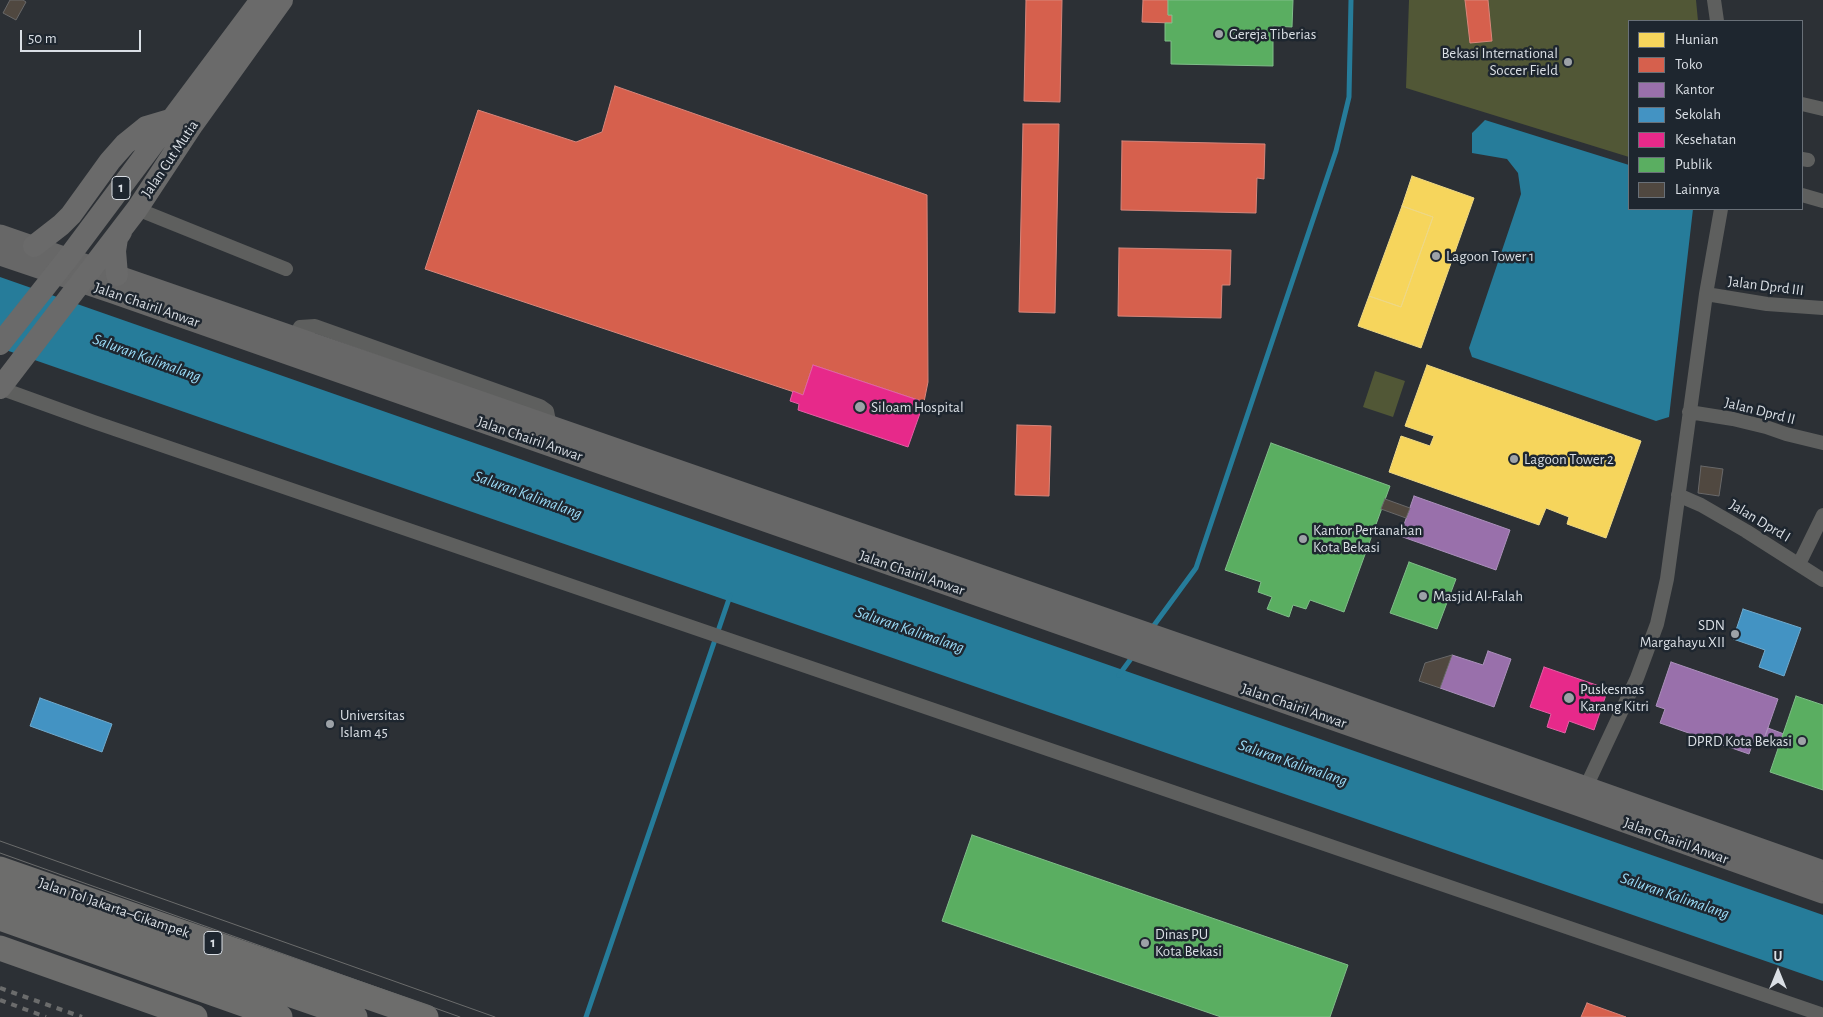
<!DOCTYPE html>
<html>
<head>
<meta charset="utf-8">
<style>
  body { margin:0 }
  #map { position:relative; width:1823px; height:1017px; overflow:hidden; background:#2c3035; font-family:"Alegreya Sans",sans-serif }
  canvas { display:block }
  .legend { position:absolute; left:1628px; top:20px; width:175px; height:190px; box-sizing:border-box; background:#1e262f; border:1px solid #697078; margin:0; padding:6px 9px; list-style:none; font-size:15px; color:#dadfe5 }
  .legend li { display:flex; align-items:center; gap:10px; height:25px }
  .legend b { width:25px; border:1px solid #697078 }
  .north { position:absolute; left:1753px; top:947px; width:50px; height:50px; -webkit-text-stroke:4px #1e262f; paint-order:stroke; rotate:0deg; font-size:14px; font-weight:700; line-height:20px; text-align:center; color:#dadfe5 }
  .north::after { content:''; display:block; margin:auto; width:18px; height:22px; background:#dadfe5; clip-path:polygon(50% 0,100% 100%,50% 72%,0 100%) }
  .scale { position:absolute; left:20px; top:30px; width:121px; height:22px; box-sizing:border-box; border:2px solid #dadfe5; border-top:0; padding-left:6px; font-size:15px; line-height:18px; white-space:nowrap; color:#dadfe5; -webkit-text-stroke:4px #1e262f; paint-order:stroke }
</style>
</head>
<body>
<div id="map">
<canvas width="1823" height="1017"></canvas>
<ul class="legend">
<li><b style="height:14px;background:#f6d55c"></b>Hunian</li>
<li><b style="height:14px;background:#d6604d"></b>Toko</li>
<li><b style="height:14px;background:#9970ab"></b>Kantor</li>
<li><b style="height:14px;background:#4393c3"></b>Sekolah</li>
<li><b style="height:14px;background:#e7298a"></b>Kesehatan</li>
<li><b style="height:14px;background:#5aae61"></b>Publik</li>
<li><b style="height:14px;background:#504840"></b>Lainnya</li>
</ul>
<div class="north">U</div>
<div class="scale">50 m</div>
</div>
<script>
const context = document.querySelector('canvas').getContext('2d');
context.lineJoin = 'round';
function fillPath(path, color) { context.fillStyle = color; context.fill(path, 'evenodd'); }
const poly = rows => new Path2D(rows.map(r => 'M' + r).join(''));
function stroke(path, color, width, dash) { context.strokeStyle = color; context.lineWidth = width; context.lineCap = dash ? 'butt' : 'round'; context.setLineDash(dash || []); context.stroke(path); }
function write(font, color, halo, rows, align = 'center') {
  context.font = font + ' "Alegreya Sans",sans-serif'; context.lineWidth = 5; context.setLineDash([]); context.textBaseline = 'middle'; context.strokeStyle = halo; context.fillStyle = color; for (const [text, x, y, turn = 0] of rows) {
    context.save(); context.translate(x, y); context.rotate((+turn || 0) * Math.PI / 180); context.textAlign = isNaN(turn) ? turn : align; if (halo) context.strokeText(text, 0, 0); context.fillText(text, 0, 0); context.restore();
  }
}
const green = poly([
  [1409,0,1696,0,1698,21,1629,21,1629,157,1406,88],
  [1375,371,1405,381,1393,417,1363,407]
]);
const water = poly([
  [1485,120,1629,165,1629,209,1693,209,1669,417,1656,421,1472,357,1469,348,1521,194,1518,173,1507,159,1472,153,1472,133],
  [0,277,1823,915,1823,981,0,348]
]);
const homes = poly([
  [1412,176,1474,198,1421,348,1358,326,1369,296,1401,307,1433,217,1402,206,1412,176],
  [1402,206,1433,217,1401,307,1369,296,1402,206],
  [1427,365,1641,441,1606,538,1567,524,1569,517,1546,508,1539,525,1389,472,1401,436,1430,446,1434,436,1405,426,1427,365]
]);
const shops = poly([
  [1026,0,1062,0,1060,102,1024,101,1026,0],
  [1143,0,1168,0,1168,15,1172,15,1172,23,1142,22,1143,0],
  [1465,0,1488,0,1492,41,1470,43,1465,0],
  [615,86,927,195,928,382,924,402,813,365,803,395,425,269,478,110,576,142,602,132,615,86],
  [1023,124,1059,124,1055,313,1019,312,1023,124],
  [1122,141,1265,144,1264,179,1257,178,1256,213,1121,210,1122,141],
  [1119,248,1231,250,1230,285,1222,285,1221,318,1118,316,1119,248],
  [1017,425,1051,426,1049,496,1015,495,1017,425],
  [1587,1003,1626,1017,1581,1017,1587,1003]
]);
const offices = poly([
  [1414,496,1510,530,1496,570,1400,536,1414,496],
  [1488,651,1511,659,1494,707,1440,688,1452,655,1483,665,1488,651],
  [1671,662,1778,699,1763,742,1754,739,1749,754,1660,723,1665,709,1656,706,1671,662],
  [1768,728,1784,734,1779,747,1763,742,1768,728]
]);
const schools = poly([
  [1743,609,1801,628,1784,676,1759,667,1765,650,1733,639,1743,609],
  [40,698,112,724,102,752,30,726,40,698]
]);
const health = poly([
  [813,365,924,402,908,447,798,410,799,404,790,401,793,391,803,395,813,365],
  [1544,667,1608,689,1594,730,1569,721,1565,733,1547,727,1551,714,1530,707,1544,667]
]);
const public = poly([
  [1168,0,1293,0,1292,27,1273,26,1273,66,1171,64,1171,41,1165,41,1165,23,1172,23,1172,15,1168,15,1168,0],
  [1271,443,1390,486,1344,612,1310,600,1306,609,1293,605,1289,617,1267,609,1272,597,1258,592,1261,582,1225,570,1271,443],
  [1409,562,1456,579,1437,629,1390,613,1409,562],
  [1796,696,1823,705,1823,790,1770,772,1796,696],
  [972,835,1348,965,1330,1017,1221,1017,942,921,972,835]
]);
const stream = poly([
  [1152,628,1196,568,1336,151,1349,97,1351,0],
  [1119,675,1133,656],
  [586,1017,730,596]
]);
const building = poly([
  [10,0,23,0,26,2,16,20,3,13,10,0],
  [1701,466,1723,469,1719,496,1698,493,1701,466],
  [1385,499,1410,508,1406,518,1381,509,1385,499],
  [1452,655,1440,688,1419,681,1425,663,1452,655]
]);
const minor = poly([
  [1714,0,1717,21],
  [1802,104,1823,109],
  [1802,159,1808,160],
  [1802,195,1823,201],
  [137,209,286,269],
  [1706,294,1767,304,1823,308],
  [294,337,300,327,315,326,540,406,547,411,550,426],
  [0,388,94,422,1823,1015],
  [1689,412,1733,419,1766,427,1786,434,1823,443],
  [1678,495,1701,505,1746,531,1823,580],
  [1799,564,1823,515],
  [1586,787,1637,678,1657,624,1667,579,1706,294,1721,209]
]);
const primary = poly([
  [0,235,1326,695,1823,871],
  [0,255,113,293,1577,805,1823,893]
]);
const trunk = poly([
  [34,246,61,225,71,215,110,161,125,144,146,127,173,119],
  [117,275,115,251,117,238,121,232],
  [0,344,68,258,261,0],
  [0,388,137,209,193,124,282,0]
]);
const motorway = poly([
  [0,869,426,1017],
  [0,894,355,1017],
  [0,918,280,1017],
  [0,948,195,1017]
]);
const tram = poly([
  [0,841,495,1017],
  [0,853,460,1017]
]);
const rail = poly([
  [0,988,82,1017],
  [0,1000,46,1017]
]);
const markers = [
  [1219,34,5,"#9da2a7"],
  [1568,62,5,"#9da2a7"],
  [1436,256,5,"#9da2a7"],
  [860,407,6,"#9da2a7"],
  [1514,459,5,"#9da2a7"],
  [1303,539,5,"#9da2a7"],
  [1423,596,5,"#9da2a7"],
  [1735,634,5,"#9da2a7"],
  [1569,698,6,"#9da2a7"],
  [330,724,5,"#9da2a7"],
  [1802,741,5,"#9da2a7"],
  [1145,943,5,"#9da2a7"]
];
const shields = [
  [121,188,18],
  [213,943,18]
];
const shieldNames = [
  ["1",121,188],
  ["1",213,943]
];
const poiNames = [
  ["Gereja Tiberias",1229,34],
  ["Bekasi International",1558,53,"right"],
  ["Soccer Field",1558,70,"right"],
  ["Lagoon Tower 1",1446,256],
  ["Siloam Hospital",871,407],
  ["Lagoon Tower 2",1524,459],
  ["Kantor Pertanahan",1313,530],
  ["Kota Bekasi",1313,547],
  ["Masjid Al-Falah",1433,596],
  ["SDN",1725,625,"right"],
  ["Margahayu XII",1725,642,"right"],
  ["Puskesmas",1580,689],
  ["Karang Kitri",1580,706],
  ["Universitas",340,715],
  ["Islam 45",340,732],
  ["DPRD Kota Bekasi",1792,741,"right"],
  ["Dinas PU",1155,934],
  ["Kota Bekasi",1155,951]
];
const streetNames = [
  ["Jalan Cut Mutia",170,159,-56],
  ["Jalan Dprd III",1766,286,7],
  ["Jalan Chairil Anwar",147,305,19],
  ["Jalan Dprd II",1760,411,14],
  ["Jalan Chairil Anwar",530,439,19],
  ["Jalan Dprd I",1760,521,31],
  ["Jalan Chairil Anwar",912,573,19],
  ["Jalan Chairil Anwar",1294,706,19],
  ["Jalan Chairil Anwar",1676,841,20],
  ["Jalan Tol Jakarta–Cikampek",114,908,19]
];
const waterNames = [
  ["Saluran Kalimalang",147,358,20],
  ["Saluran Kalimalang",528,495,20],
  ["Saluran Kalimalang",910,630,19],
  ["Saluran Kalimalang",1293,763,19],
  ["Saluran Kalimalang",1675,896,19]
];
fillPath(green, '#515736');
fillPath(water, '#267c9a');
fillPath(homes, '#f6d55c');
stroke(homes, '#eed885', 1);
fillPath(shops, '#d6604d');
stroke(shops, '#d7867b', 1);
fillPath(offices, '#9970ab');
stroke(offices, '#ac91bc', 1);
fillPath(schools, '#4393c3');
stroke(schools, '#70aacd', 1);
fillPath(health, '#e7298a');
stroke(health, '#e360a5', 1);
fillPath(public, '#5aae61');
stroke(public, '#80bd89', 1);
stroke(stream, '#267c9a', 5);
fillPath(building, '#504840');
stroke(building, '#686869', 1);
stroke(minor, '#5e5f5e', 14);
stroke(primary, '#676767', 21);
stroke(trunk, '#6a6a6a', 22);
stroke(motorway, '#6d6d6c', 25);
stroke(tram, '#6b6c6c', 1);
stroke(rail, '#6b6c6c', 4, [6, 6]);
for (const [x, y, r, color] of markers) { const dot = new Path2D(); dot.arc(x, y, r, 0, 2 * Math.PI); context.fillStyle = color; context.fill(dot); stroke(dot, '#1e262f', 2); }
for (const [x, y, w] of shields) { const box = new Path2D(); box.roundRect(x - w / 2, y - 11.5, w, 23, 4); context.fillStyle = '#1e262f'; context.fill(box); stroke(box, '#dadfe5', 1); }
write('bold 14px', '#dadfe5', null, shieldNames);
write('15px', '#dadfe5', '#1e262f', poiNames, 'left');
write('15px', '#dadfe5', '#1e262f', streetNames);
write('italic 16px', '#9adbf7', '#1e262f', waterNames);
</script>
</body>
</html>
